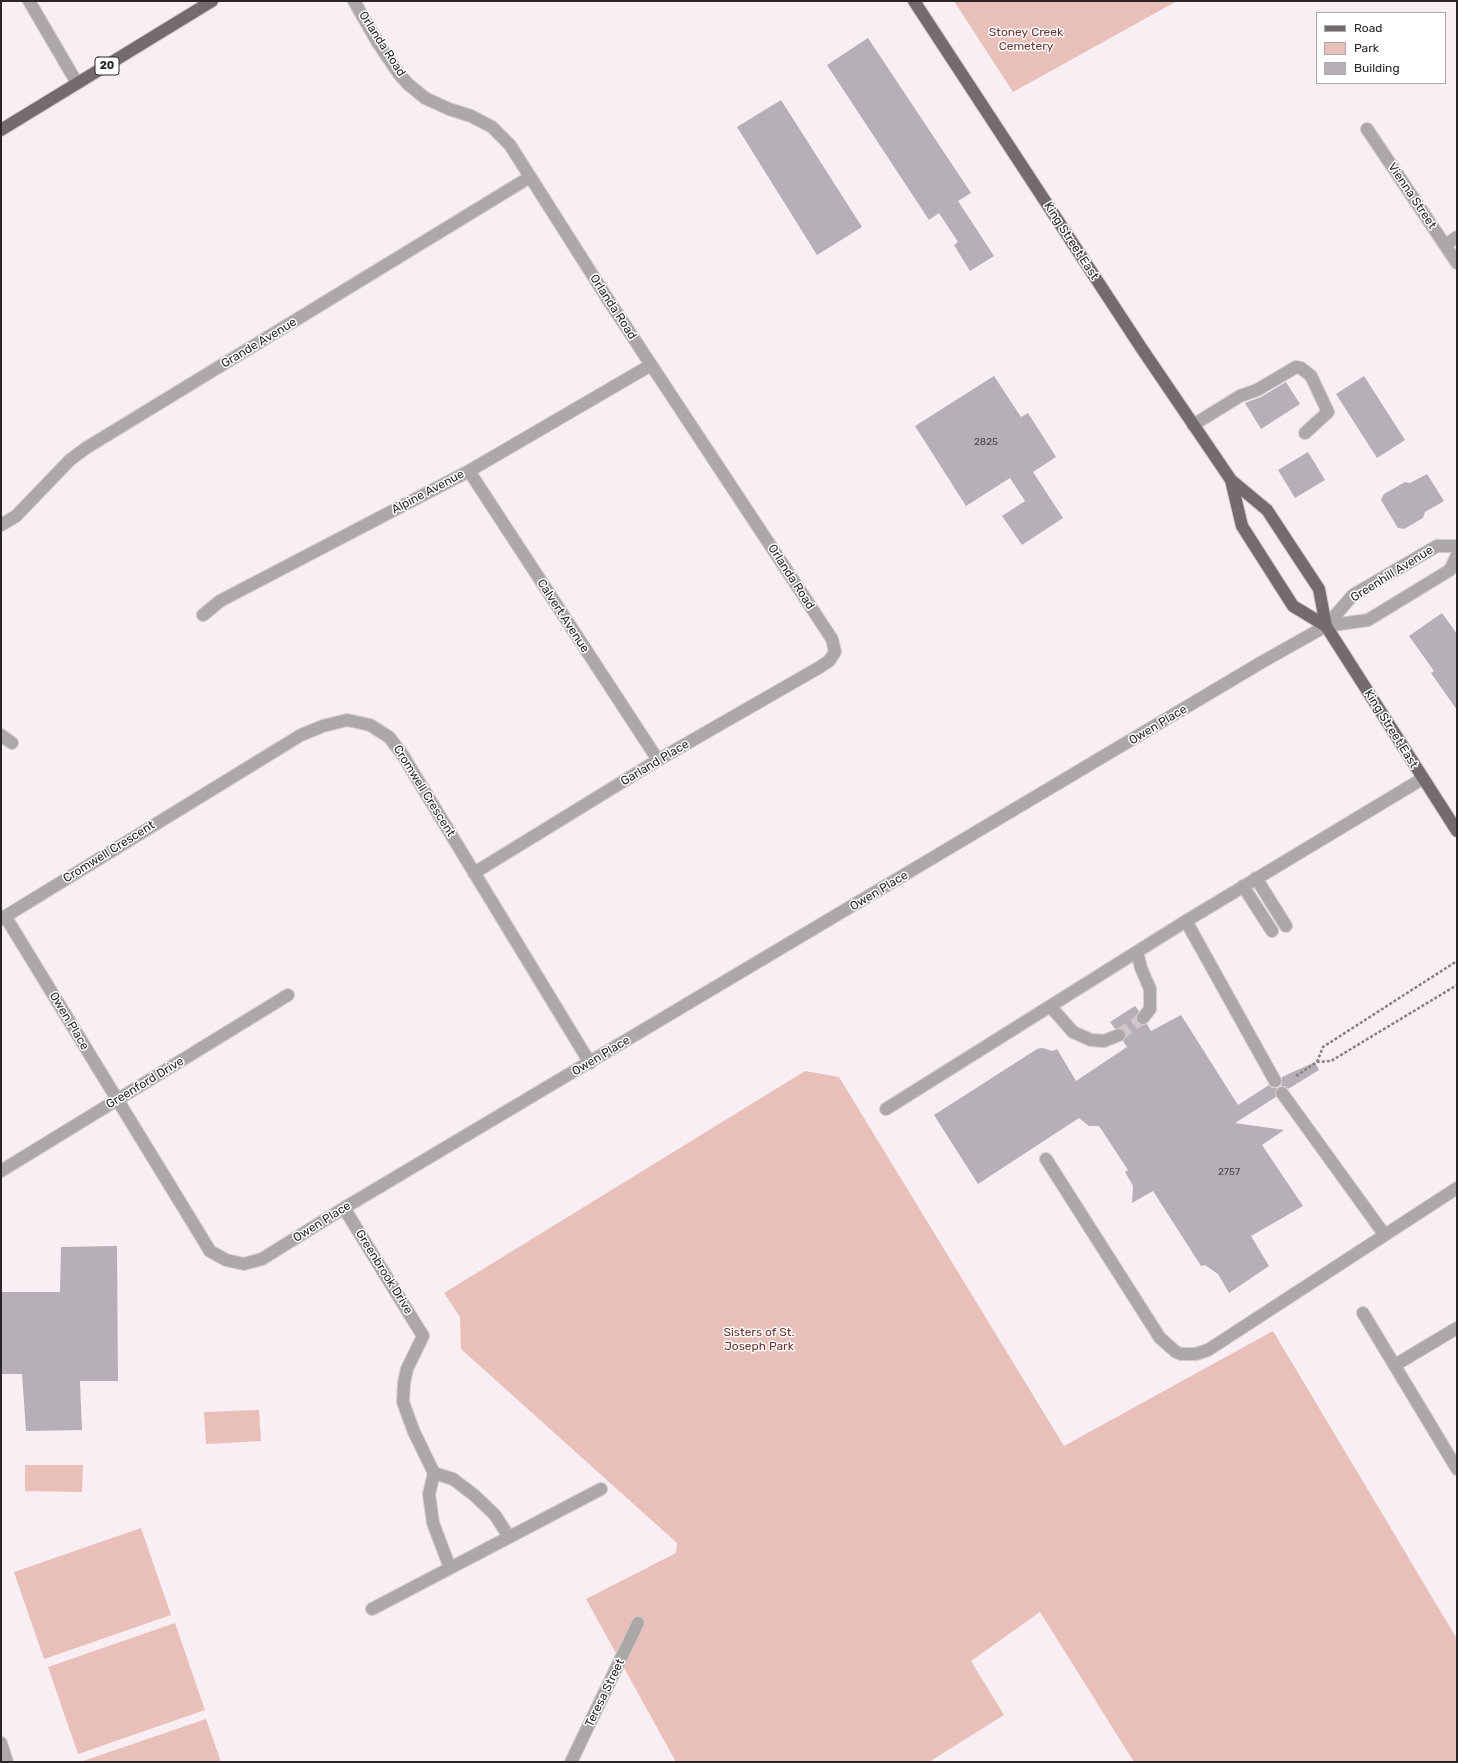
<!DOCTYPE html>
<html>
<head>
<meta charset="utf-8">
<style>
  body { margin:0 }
  #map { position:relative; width:1458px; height:1763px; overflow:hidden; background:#f8eef3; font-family:Rubik,sans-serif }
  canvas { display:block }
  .frame { position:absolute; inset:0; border:2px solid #2a2628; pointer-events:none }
  .legend { position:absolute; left:1316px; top:12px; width:130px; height:72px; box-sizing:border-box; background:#fff; border:1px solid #aaa8a9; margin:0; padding:5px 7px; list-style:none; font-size:12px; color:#2a2628 }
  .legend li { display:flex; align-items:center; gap:8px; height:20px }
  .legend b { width:20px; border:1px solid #aaa8a9 }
</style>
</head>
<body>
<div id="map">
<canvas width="1458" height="1763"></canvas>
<div class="frame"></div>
<ul class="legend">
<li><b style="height:5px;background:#736b6c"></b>Road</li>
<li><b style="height:11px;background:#e9bfba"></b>Park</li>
<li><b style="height:11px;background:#b6b0b6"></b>Building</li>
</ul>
</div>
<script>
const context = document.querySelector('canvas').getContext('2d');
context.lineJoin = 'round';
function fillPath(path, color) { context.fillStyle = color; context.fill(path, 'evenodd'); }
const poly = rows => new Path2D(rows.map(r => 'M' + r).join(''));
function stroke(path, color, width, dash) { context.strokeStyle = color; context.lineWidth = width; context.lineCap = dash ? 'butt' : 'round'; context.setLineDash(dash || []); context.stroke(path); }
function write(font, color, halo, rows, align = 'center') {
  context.font = font + ' Rubik,sans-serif'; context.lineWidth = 3; context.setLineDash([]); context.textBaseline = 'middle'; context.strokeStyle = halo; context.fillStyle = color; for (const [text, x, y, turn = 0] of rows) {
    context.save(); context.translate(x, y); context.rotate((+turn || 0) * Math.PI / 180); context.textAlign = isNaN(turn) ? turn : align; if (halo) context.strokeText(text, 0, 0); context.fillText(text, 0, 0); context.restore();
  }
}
const green = poly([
  [954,1,1177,1,1013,92],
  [805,1071,839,1077,1064,1446,1273,1331,1457,1639,1457,1762,1134,1762,1040,1612,971,1661,1004,1715,929,1762,676,1762,586,1599,676,1553,677,1543,461,1349,460,1317,444,1293],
  [259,1410,261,1441,206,1444,204,1412],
  [25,1465,83,1465,82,1492,25,1491],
  [141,1528,171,1615,44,1659,14,1572],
  [175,1623,205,1710,78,1754,48,1667],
  [206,1719,221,1762,80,1762]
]);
const building = poly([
  [868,38,971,193,958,201,994,256,970,271,954,245,958,242,939,213,929,220,827,65],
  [781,100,862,227,817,255,737,127],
  [994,376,1021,417,1028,413,1056,457,1033,472,1063,518,1022,545,1002,516,1025,501,1010,478,966,506,915,426],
  [1364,376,1405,440,1377,458,1336,394],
  [1286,382,1300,404,1261,429,1245,403,1261,397],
  [1308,452,1325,480,1295,498,1278,470],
  [1427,474,1444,501,1425,512,1423,518,1404,529,1398,528,1381,500,1384,494,1405,482,1410,483],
  [1442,613,1457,634,1457,710,1431,673,1434,671,1409,636],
  [1135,1006,1139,1011,1136,1017,1136,1021,1142,1025,1147,1024,1151,1031,1181,1015,1238,1105,1269,1085,1272,1088,1277,1088,1275,1093,1276,1097,1235,1123,1284,1130,1262,1145,1303,1206,1251,1236,1269,1266,1229,1293,1218,1274,1205,1265,1201,1266,1153,1191,1132,1203,1133,1186,1125,1172,1128,1170,1099,1126,1089,1126,1079,1118,978,1184,934,1115,1037,1049,1042,1048,1053,1051,1057,1049,1076,1081,1127,1047,1123,1041,1126,1036,1126,1032,1120,1028,1115,1029,1110,1022],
  [1315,1062,1319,1070,1288,1089,1285,1086,1281,1086,1282,1082,1282,1077],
  [117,1246,118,1381,80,1381,82,1430,26,1431,22,1374,1,1374,1,1292,60,1292,61,1247]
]);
const minorTunnel = poly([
  [1119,1035,1143,1018]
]);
const path = poly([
  [1317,1062,1323,1047,1457,961],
  [1296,1076,1317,1062,1331,1061,1457,985]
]);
const minor = poly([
  [29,1,77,83],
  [354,1,378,43,399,74,408,84,425,98,449,109,471,116,492,127,510,145,609,301,832,639,835,652,829,661,820,667,658,760,474,873],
  [1367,129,1457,263],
  [1445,245,1457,237],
  [1193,425,1240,396,1257,390,1296,367,1301,368,1311,376,1328,412,1305,433],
  [469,471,658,760],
  [1,525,16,516,70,460,86,448,530,177],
  [203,615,220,601,469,471,651,365],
  [1326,626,1368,620,1450,570,1457,555],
  [1,735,12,743],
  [1256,878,1286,926],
  [1243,886,1272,931],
  [5,916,210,1251,226,1260,244,1264,262,1259,344,1208,1262,662,1326,626,1353,595,1394,571,1437,546,1457,546],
  [1,919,301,735,323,726,347,720,370,725,389,737,402,754,590,1063],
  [1186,921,1275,1081],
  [1137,952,1141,968,1150,989,1150,1009,1143,1018],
  [1050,1006,1073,1032,1091,1040,1104,1041,1119,1035],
  [1282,1093,1384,1234],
  [886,1109,1186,921,1422,779],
  [1046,1159,1160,1338,1176,1352,1181,1354,1196,1354,1208,1350,1457,1188],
  [1,1171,288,995],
  [344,1208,423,1336,407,1369,404,1383,403,1402,414,1432,434,1473,429,1494,433,1523,450,1568],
  [1363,1313,1457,1469],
  [1395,1365,1457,1328],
  [434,1473,453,1479,474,1495,495,1515,509,1537],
  [372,1609,601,1489],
  [1,1743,7,1762],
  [571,1762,638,1623]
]);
const major = poly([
  [914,1,1142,349,1231,480,1267,510,1290,545,1319,589,1326,626,1457,831],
  [1,130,212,1],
  [1231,480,1242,526,1293,606,1326,626]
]);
const numberNames = [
  ["2825",986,442],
  ["2757",1229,1172]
];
const shields = [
  [107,66,24]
];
const shieldNames = [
  ["20",107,66]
];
const parkNames = [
  ["Stoney Creek",1026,33],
  ["Cemetery",1026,47],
  ["Sisters of St.",759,1333],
  ["Joseph Park",759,1347]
];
const streetNames = [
  ["Orlanda Road",382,44,57],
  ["Vienna Street",1412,196,56],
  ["King Street East",1071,241,57],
  ["Orlanda Road",613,307,57],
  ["Grande Avenue",259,343,-31],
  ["Alpine Avenue",428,492,-28],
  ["Greenhill Avenue",1392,574,-32],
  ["Orlanda Road",791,577,57],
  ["Calvert Avenue",563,616,57],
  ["Owen Place",1158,725,-31],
  ["King Street East",1391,729,58],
  ["Garland Place",655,763,-31],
  ["Cromwell Crescent",424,791,58],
  ["Cromwell Crescent",109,852,-32],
  ["Owen Place",879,891,-31],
  ["Owen Place",69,1021,59],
  ["Owen Place",601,1056,-31],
  ["Greenford Drive",145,1083,-31],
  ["Owen Place",322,1222,-32],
  ["Greenbrook Drive",384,1272,58],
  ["Teresa Street",605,1693,-64]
];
fillPath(green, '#e9bfba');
fillPath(building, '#b6b0b6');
stroke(minorTunnel, '#cfc6ca', 12, [12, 6]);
stroke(minor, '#d3cace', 14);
stroke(major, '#d3cace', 14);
stroke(path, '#878084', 2.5, [3, 2]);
stroke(minor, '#aca8a8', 12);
stroke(major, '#736b6c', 12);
write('10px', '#4d484c', null, numberNames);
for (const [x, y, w] of shields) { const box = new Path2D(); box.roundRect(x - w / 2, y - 9, w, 18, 3); context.fillStyle = '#fff'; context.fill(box); stroke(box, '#2a2628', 1); }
write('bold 11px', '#2a2628', null, shieldNames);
write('12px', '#6c3530', '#fff', parkNames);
write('12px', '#2a2628', '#fff', streetNames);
</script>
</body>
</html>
